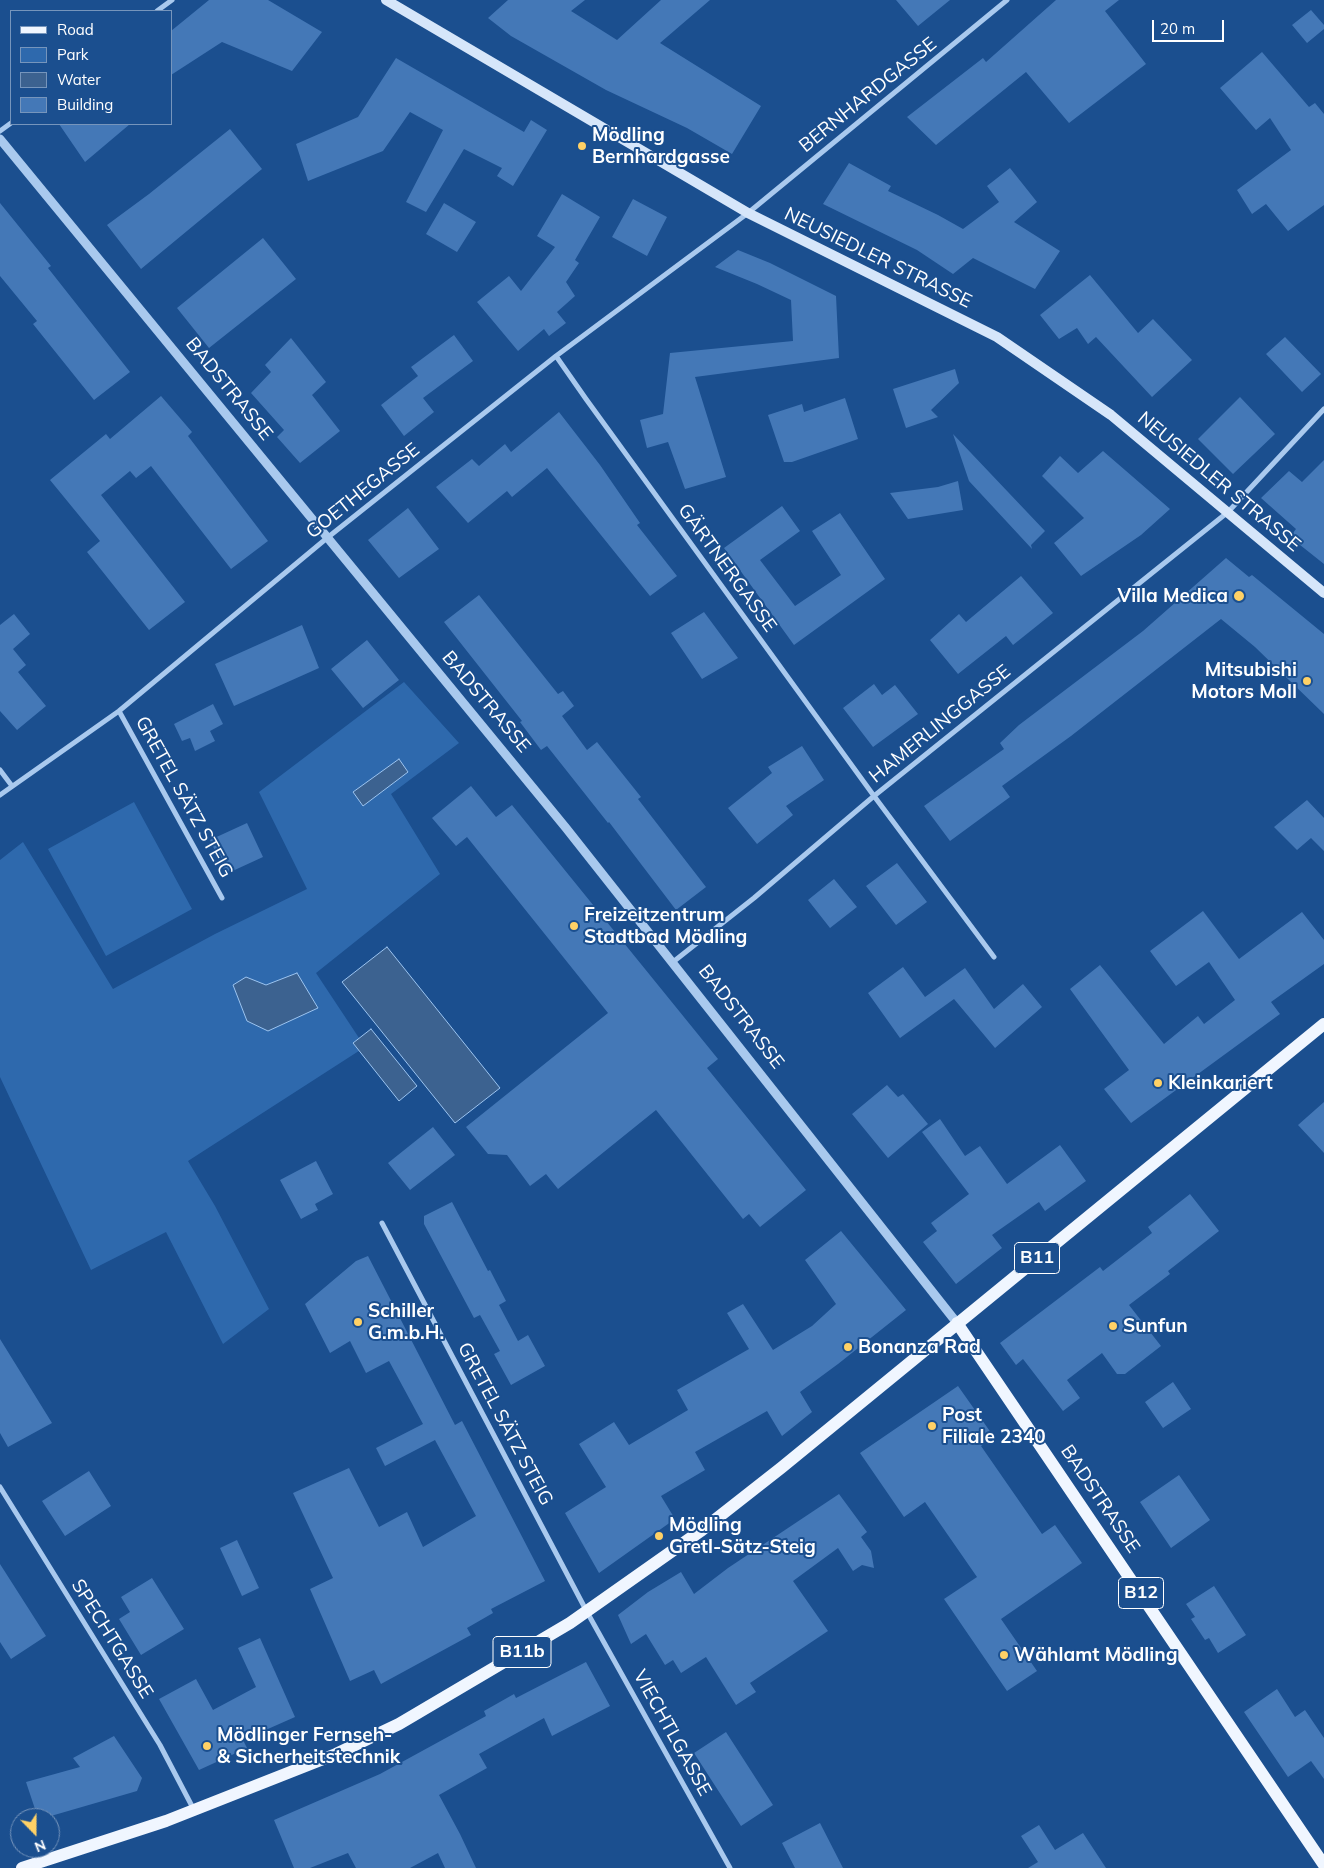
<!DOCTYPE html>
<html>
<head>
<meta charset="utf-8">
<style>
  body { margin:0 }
  #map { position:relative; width:1324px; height:1868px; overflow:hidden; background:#1b4f8f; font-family:Mulish,sans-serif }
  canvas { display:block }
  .legend { position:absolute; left:10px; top:10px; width:162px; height:115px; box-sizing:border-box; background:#1b4f8f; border:1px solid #7695bc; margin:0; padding:6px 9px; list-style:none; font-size:15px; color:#fff }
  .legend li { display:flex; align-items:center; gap:10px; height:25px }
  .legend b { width:25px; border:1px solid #7695bc }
  .north { position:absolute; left:10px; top:1808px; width:50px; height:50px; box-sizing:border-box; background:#1b4f8f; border:1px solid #7695bc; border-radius:50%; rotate:158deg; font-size:14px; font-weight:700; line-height:20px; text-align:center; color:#fff }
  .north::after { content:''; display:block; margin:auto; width:18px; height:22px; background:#ffd166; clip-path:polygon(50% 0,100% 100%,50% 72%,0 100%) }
  .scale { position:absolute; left:1152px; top:20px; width:72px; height:22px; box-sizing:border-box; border:2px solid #fff; border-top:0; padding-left:6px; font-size:15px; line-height:18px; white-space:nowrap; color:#fff; -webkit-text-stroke:4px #1b4f8f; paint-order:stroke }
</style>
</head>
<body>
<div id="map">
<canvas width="1324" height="1868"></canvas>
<ul class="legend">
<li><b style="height:6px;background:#f0f6ff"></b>Road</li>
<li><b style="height:14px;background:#2e69ad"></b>Park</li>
<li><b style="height:14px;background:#3c6290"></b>Water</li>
<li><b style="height:14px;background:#4478b7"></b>Building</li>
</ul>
<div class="north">N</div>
<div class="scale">20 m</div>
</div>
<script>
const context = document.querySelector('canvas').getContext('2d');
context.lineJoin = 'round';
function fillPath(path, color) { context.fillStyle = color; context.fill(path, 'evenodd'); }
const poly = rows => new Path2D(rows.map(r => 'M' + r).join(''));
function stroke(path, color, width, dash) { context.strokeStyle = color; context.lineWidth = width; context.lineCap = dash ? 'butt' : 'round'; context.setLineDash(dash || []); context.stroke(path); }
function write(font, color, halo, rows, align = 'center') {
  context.font = font + ' Mulish,sans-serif'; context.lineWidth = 4; context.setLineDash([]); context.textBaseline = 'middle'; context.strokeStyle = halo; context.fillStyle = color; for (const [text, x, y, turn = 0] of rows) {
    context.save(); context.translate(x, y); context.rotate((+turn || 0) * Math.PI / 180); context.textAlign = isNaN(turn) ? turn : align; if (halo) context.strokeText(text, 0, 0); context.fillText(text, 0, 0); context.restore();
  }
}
const green = poly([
  [404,682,459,743,391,794,440,874,316,973,365,1047,188,1161,215,1206,269,1309,223,1344,166,1232,91,1270,0,1077,0,860,23,842,113,989,215,934,307,889,259,792],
  [134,802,192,909,106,956,48,849]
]);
const water = poly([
  [399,759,408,772,363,806,353,792,399,759],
  [387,947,500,1088,455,1123,342,982,387,947],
  [297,973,318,1008,268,1031,247,1021,233,985,246,977,266,985,297,973],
  [371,1029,417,1086,399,1101,353,1043,371,1029]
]);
const building = poly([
  [209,0,268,0,322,32,292,71,222,42,171,75,171,31],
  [508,0,585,0,571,11,617,40,661,0,710,0,660,43,761,106,732,154,687,128,606,90,511,36,488,18],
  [896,0,950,0,918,26],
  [1056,0,1119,0,1105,11,1146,64,1069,123,1026,72,936,145,907,117,983,58,986,62],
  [1311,10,1324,25,1324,29,1307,43,1292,25],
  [1262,52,1309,107,1315,103,1324,114,1324,205,1288,231,1266,204,1252,214,1237,190,1291,150,1270,118,1256,130,1220,88],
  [396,58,524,132,531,120,547,130,513,186,497,176,502,168,464,149,426,212,406,202,443,130,410,112,383,151,308,181,296,144,358,117],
  [59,124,130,124,85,162],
  [230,129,262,169,141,269,107,225,149,194],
  [849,163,891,186,888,191,938,215,963,229,999,202,987,186,1010,168,1037,202,1014,222,1060,251,1035,289,973,258,953,274,917,250,823,204],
  [562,194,600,217,575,260,579,263,566,282,575,296,557,312,566,323,549,336,544,329,518,351,477,302,509,276,521,291,555,247,537,236],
  [633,199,667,217,647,256,612,237],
  [0,203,51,266,48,268,130,372,94,400,33,324,37,321,0,276],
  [444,203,476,222,457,252,426,234],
  [263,238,296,279,209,348,177,308],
  [738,250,770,263,836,296,839,358,695,377,726,477,685,489,668,442,647,448,640,420,663,414,670,353,793,341,791,300,757,284,715,267],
  [1090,275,1138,333,1153,319,1192,360,1152,397,1096,337,1088,344,1077,328,1059,339,1040,315],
  [454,335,473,361,423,398,434,412,404,436,381,405,418,376,411,367],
  [1285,337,1321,374,1302,392,1266,354],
  [291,338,326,382,312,395,340,431,300,463,277,437,284,430,251,393,271,372,265,365],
  [955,369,959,383,931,410,938,417,906,428,893,389],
  [161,396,192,432,188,436,268,541,231,569,151,466,136,478,130,471,101,495,185,602,149,630,87,552,100,541,50,480,106,434,110,439],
  [1240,397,1275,434,1233,474,1198,439],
  [845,398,858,439,792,462,784,462,768,415,802,404,804,412],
  [559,412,600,465,640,523,637,525,677,576,650,596,547,468,512,497,507,491,468,523,436,487,472,459,479,466,505,444,511,452],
  [953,434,1045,531,1031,545,1032,549,969,481],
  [1103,451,1170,509,1141,535,1081,576,1054,543,1084,518,1042,476,1060,456,1078,473],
  [1324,460,1324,564,1290,537,1296,529,1261,498,1289,471,1302,482],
  [958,481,963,510,908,519,890,493,938,487],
  [782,506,800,531,760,560,795,606,841,575,812,531,840,513,885,579,794,645,724,548],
  [408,508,439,549,399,578,368,540],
  [1226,558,1249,577,1252,575,1324,634,1324,714,1255,647,1221,619,1071,736,1002,786,1010,797,950,841,924,806,1004,749,1000,743,1019,725,1143,631],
  [1021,576,1053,613,1013,645,1006,636,958,674,930,640,959,614,966,622],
  [479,595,558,694,563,691,574,706,562,716,587,750,597,742,641,797,638,799,706,887,676,910,609,822,608,823,547,746,541,750,520,722,522,721,444,622],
  [704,612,738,658,702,679,671,633],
  [14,614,30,634,13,649,26,665,18,672,46,706,17,730,0,711,0,625],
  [302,625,319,668,234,706,215,664],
  [367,640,399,680,363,708,331,669],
  [874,684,882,695,895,685,918,714,873,747,843,708],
  [213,704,223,724,210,731,215,741,195,751,190,738,182,741,174,724],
  [802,746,824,780,786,806,793,815,757,844,728,808,772,773,768,767],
  [471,786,496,817,512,805,718,1059,707,1068,806,1190,760,1227,749,1214,743,1219,656,1110,558,1189,546,1174,530,1186,507,1155,488,1154,466,1127,608,1013,467,837,456,846,432,818],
  [1307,800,1324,818,1324,851,1311,838,1297,850,1274,827],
  [247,823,263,857,226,874,210,840],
  [897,863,927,902,896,925,866,886],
  [834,879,857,907,830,928,808,900],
  [1203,911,1239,959,1302,912,1324,940,1324,964,1271,1002,1280,1014,1131,1123,1104,1089,1129,1070,1070,989,1100,965,1164,1044,1198,1016,1204,1024,1235,1000,1209,962,1176,986,1150,951],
  [903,967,925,997,965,968,994,1009,1023,984,1042,1007,995,1048,954,999,900,1038,868,993],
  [887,1085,898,1097,903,1094,928,1124,888,1158,852,1114],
  [1324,1102,1324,1153,1298,1125],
  [940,1119,965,1156,980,1146,1007,1184,1060,1145,1086,1181,1045,1211,1039,1202,992,1235,1002,1248,956,1284,923,1242,937,1231,931,1223,969,1194,922,1132],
  [433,1127,455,1155,410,1190,388,1163],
  [316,1161,333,1194,315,1204,318,1210,301,1219,280,1180],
  [1190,1194,1219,1231,1168,1271,1170,1274,1129,1305,1161,1346,1125,1374,1117,1374,1102,1353,1067,1380,1080,1398,1063,1411,1023,1359,1016,1365,1000,1343,1100,1267,1103,1271,1152,1233,1148,1227],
  [452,1202,488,1271,490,1270,506,1301,499,1305,518,1341,528,1335,545,1366,511,1385,494,1354,500,1351,480,1315,474,1318,424,1224,424,1216],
  [841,1231,906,1310,838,1364,800,1392,812,1412,782,1436,767,1411,695,1452,705,1470,661,1496,675,1519,599,1573,565,1513,606,1487,579,1444,614,1422,629,1445,688,1410,677,1390,749,1349,727,1313,743,1304,773,1350,812,1326,836,1304,805,1260],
  [368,1256,455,1425,462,1421,545,1581,491,1609,493,1613,467,1628,471,1635,381,1684,374,1670,350,1681,310,1589,333,1578,293,1493,349,1468,379,1527,407,1512,423,1547,476,1516,435,1440,385,1466,376,1448,423,1424,389,1361,366,1373,350,1341,330,1353,305,1304,356,1261],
  [0,1339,52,1423,8,1447,0,1433],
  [1173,1382,1191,1409,1163,1428,1145,1402],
  [958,1386,994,1437,981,1446,1042,1534,1055,1525,1082,1563,1001,1619,1037,1671,1007,1691,944,1599,977,1577,925,1502,904,1517,860,1453],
  [89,1471,111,1506,65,1536,42,1501],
  [1179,1475,1210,1520,1171,1548,1140,1502],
  [839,1494,867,1532,861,1537,871,1551,874,1568,862,1565,853,1571,838,1548,793,1581,828,1631,750,1683,756,1692,736,1705,706,1657,681,1673,673,1660,665,1665,646,1634,631,1644,618,1615,648,1592,681,1572,694,1594,728,1568],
  [237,1540,259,1588,242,1596,220,1548],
  [0,1564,46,1636,11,1659,0,1642],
  [152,1578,184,1629,141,1655,119,1619,130,1612,121,1597],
  [1214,1586,1246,1635,1218,1653,1209,1638,1205,1640,1191,1619,1195,1617,1186,1604],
  [260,1638,295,1717,243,1740,247,1748,199,1770,159,1699,196,1679,213,1710,256,1687,238,1648],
  [586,1662,610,1706,552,1736,544,1718,479,1754,487,1768,439,1795,460,1834,476,1868,445,1868,438,1853,410,1868,356,1868,348,1853,310,1868,294,1868,274,1820,380,1774,486,1716,484,1711,514,1694,516,1698],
  [1277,1689,1295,1717,1305,1710,1324,1738,1324,1779,1311,1761,1288,1777,1244,1712],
  [726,1732,773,1805,741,1826,694,1753],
  [114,1736,142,1778,137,1791,44,1818,38,1818,26,1782,80,1767,73,1758],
  [820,1823,843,1868,795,1868,782,1843],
  [1039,1825,1055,1850,1083,1833,1106,1868,1028,1868,1038,1862,1021,1836]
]);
const minor = poly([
  [157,11,172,0],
  [0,131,11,123],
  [556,356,586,399,874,796,994,957],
  [119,711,222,898],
  [0,770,12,786],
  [0,795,119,711,327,538,556,356,748,213,1007,0],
  [673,962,754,898,874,796,1228,512,1324,409],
  [382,1223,587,1612,730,1868],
  [0,1487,160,1745,194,1810]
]);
const tertiary = poly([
  [0,139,566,828,957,1323]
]);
const secondary = poly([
  [386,0,748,213,997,337,1111,415,1324,593]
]);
const primary = poly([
  [957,1323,1324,1865],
  [22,1868,166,1821,336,1754,399,1724,570,1623,702,1530,781,1468,1324,1024]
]);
const markers = [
  [582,146,5,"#ffd166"],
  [1239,596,6,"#ffd166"],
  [1307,681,5,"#ffd166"],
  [574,926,5,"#ffd166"],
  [1158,1083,5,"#ffd166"],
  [358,1322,5,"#ffd166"],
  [1113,1326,5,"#ffd166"],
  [848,1347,5,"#ffd166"],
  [932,1426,5,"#ffd166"],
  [659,1536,5,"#ffd166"],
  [1004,1655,5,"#ffd166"],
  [207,1746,5,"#ffd166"]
];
const shields = [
  [1037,1258,45],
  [1141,1593,45],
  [522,1652,58]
];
const shieldNames = [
  ["B11",1037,1258],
  ["B12",1141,1593],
  ["B11b",522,1652]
];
const streetNames = [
  ["BERNHARDGASSE",868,95,-39],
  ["NEUSIEDLER STRASSE",878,258,26],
  ["BADSTRASSE",229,389,51],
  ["NEUSIEDLER STRASSE",1219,482,40],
  ["GOETHEGASSE",363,491,-39],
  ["GÄRTNERGASSE",727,568,54],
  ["BADSTRASSE",486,702,50],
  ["HAMERLINGGASSE",940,724,-39],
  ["GRETEL SÄTZ STEIG",184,797,61],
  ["BADSTRASSE",741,1017,52],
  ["GRETEL SÄTZ STEIG",505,1424,62],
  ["BADSTRASSE",1100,1499,56],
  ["SPECHTGASSE",112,1639,58],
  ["VIECHTLGASSE",672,1733,61]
];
const poiNames = [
  ["Mödling",592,135],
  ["Bernhardgasse",592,157],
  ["Villa Medica",1228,596,"right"],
  ["Mitsubishi",1297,670,"right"],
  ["Motors Moll",1297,692,"right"],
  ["Freizeitzentrum",584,915],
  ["Stadtbad Mödling",584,937],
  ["Kleinkariert",1168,1083],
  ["Schiller",368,1311],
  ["G.m.b.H.",368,1333],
  ["Sunfun",1123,1326],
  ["Bonanza Rad",858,1347],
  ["Post",942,1415],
  ["Filiale 2340",942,1437],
  ["Mödling",669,1525],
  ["Gretl-Sätz-Steig",669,1547],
  ["Wählamt Mödling",1014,1655],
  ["Mödlinger Fernseh-",217,1735],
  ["& Sicherheitstechnik",217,1757]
];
fillPath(green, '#2e69ad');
fillPath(water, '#3c6290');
stroke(water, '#9cc4f0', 1);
fillPath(building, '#4478b7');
stroke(minor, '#a9c9ee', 5);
stroke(tertiary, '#a9c9ee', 9);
stroke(secondary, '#d6e6fa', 10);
stroke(primary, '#f0f6ff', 12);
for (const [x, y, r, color] of markers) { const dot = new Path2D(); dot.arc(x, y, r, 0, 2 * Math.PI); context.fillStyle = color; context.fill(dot); stroke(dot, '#1b4f8f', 2); }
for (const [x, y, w] of shields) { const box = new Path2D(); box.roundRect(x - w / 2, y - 15.5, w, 31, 4); context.fillStyle = '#1b4f8f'; context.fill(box); stroke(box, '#fff', 1); }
write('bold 18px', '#fff', null, shieldNames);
write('19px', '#fff', '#1b4f8f', streetNames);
write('bold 19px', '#fff', '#1b4f8f', poiNames, 'left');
</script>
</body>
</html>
